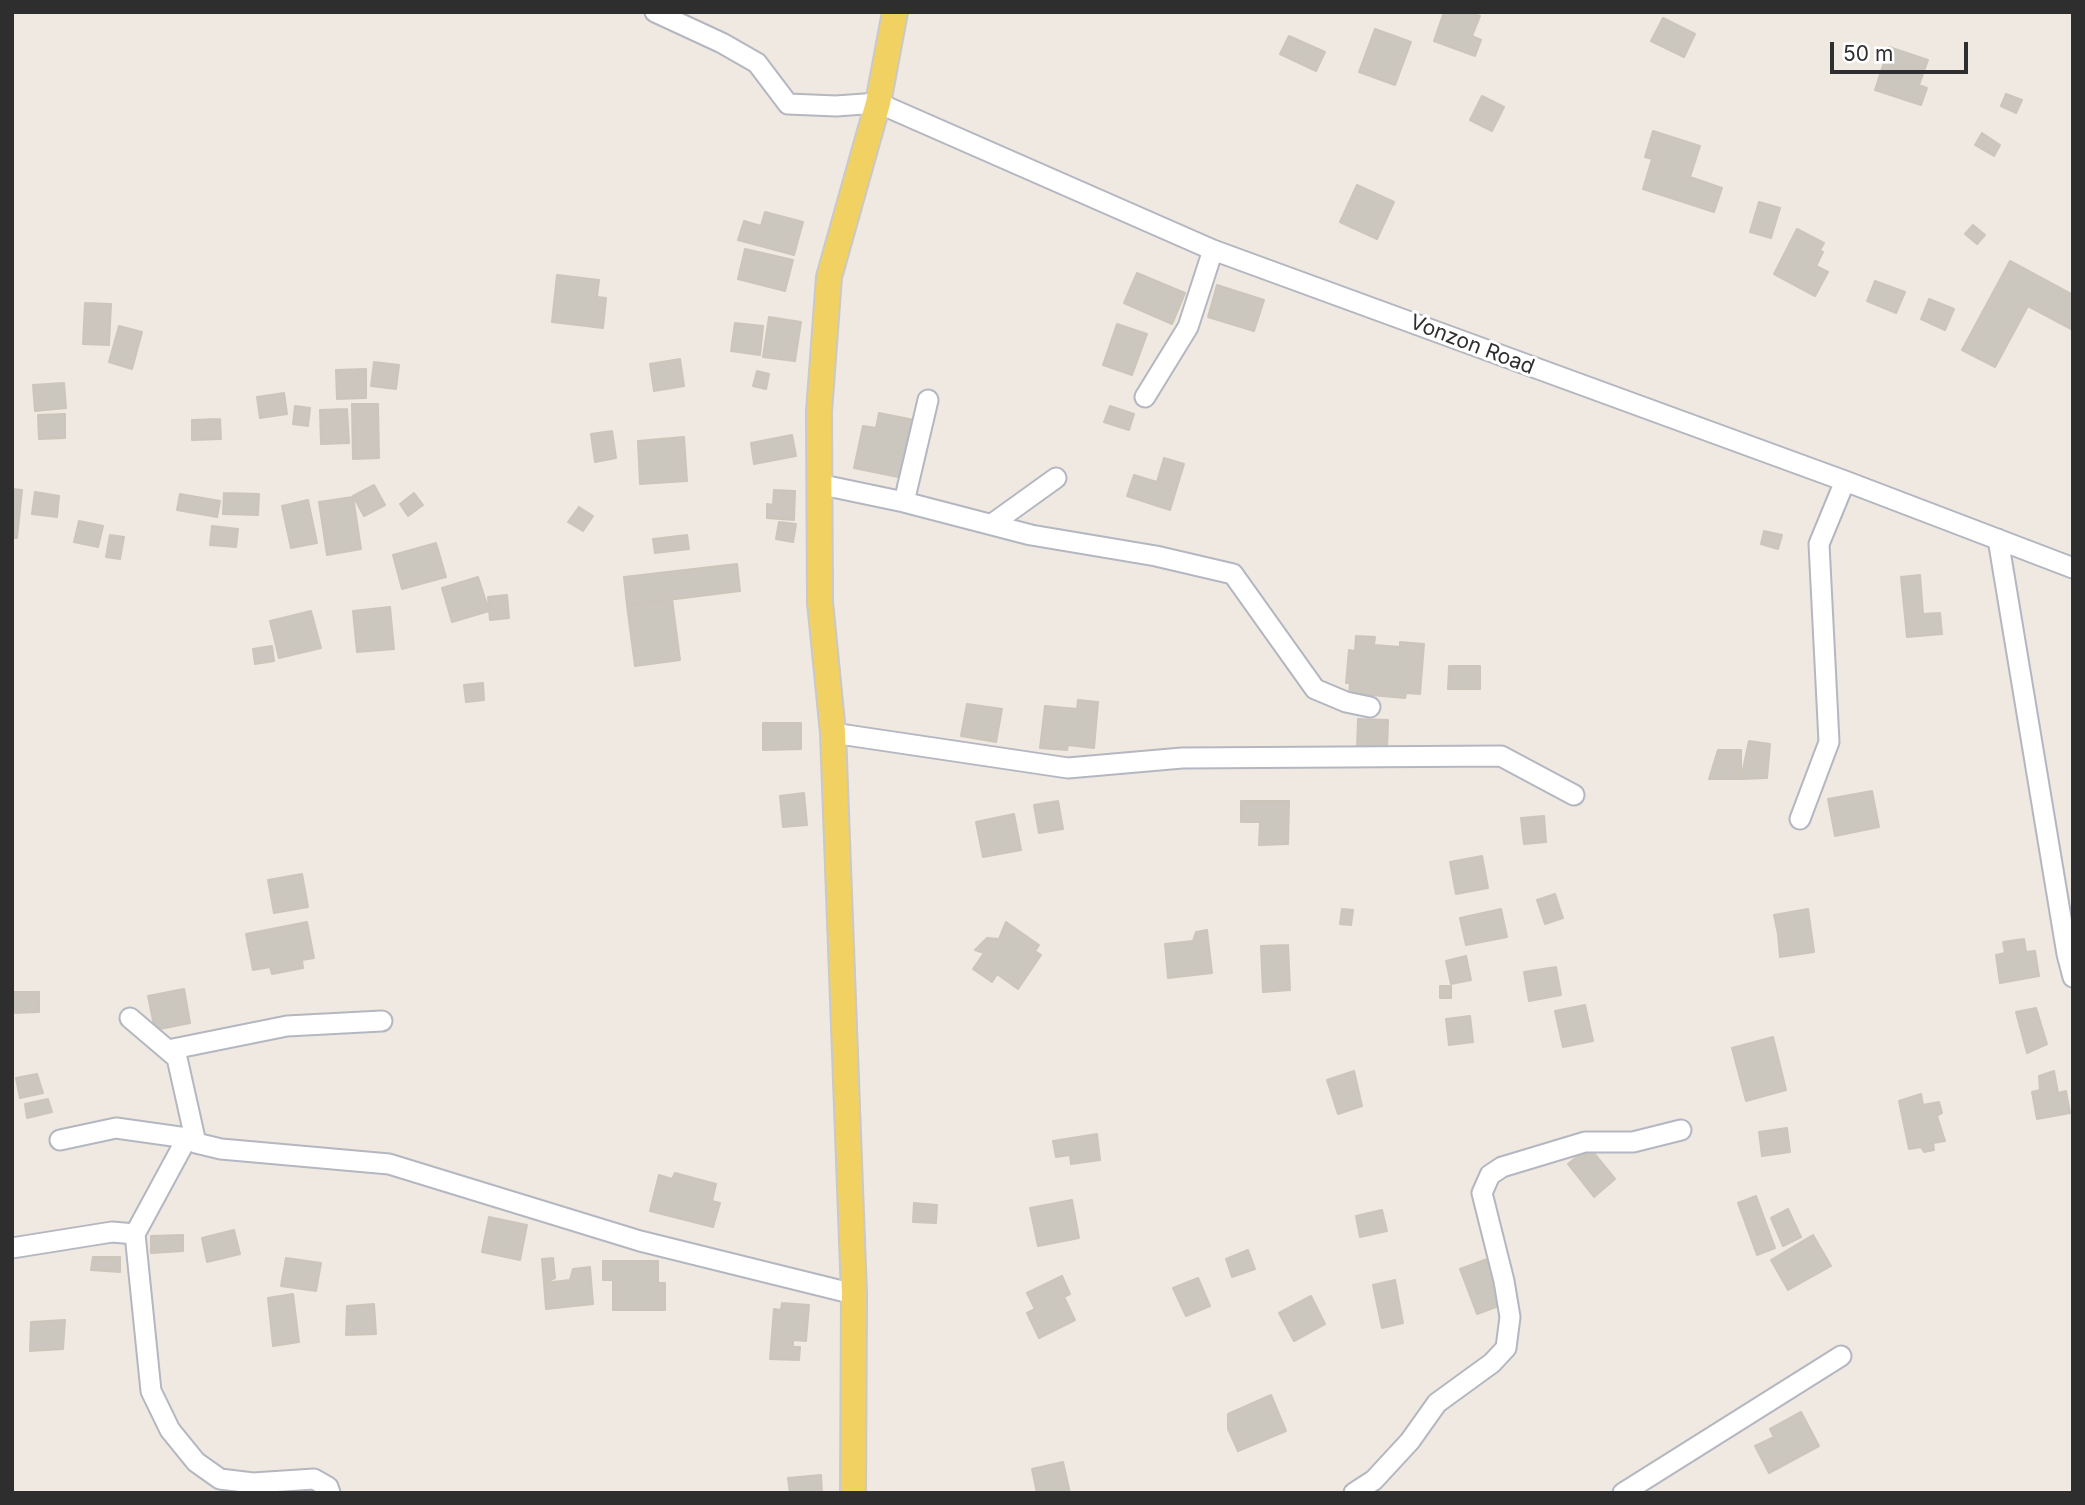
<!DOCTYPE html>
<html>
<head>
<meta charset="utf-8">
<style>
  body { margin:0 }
  #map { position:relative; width:2085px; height:1505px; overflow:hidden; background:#efe9e1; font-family:Inter,sans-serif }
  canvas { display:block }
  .frame { position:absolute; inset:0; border:14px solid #2e2e2e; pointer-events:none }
  .scale { position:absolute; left:1830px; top:42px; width:138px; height:32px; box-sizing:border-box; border:4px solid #2e2e2e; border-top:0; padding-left:9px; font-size:21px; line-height:24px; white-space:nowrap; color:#2e2e2e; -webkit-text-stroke:5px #fff; paint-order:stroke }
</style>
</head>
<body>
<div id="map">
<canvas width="2085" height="1505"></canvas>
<div class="frame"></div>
<div class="scale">50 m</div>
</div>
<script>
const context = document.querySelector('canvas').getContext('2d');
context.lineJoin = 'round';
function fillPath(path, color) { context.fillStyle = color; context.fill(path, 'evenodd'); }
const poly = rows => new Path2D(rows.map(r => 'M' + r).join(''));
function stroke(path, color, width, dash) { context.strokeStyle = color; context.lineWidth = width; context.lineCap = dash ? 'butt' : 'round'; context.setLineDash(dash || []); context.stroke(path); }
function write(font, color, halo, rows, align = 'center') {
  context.font = font + ' Inter,sans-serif'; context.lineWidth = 6; context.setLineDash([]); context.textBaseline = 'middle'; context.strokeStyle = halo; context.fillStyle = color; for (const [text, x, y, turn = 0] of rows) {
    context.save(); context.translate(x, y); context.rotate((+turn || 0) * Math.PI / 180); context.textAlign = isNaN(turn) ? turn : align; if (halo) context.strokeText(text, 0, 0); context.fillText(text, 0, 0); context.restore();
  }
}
const building = poly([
  [1444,12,1469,12,1480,16,1472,36,1481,40,1475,56,1434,41,1444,12],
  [1663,18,1695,34,1684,57,1651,41,1663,18],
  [1375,29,1411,42,1395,85,1359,72,1375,29],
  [1289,36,1325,52,1316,71,1280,54,1289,36],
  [1889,47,1928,60,1919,85,1927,88,1921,105,1875,90,1889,47],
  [2006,94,2022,100,2016,113,2001,106,2006,94],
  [1482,96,1504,107,1492,131,1470,120,1482,96],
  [1653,131,1700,146,1690,177,1722,188,1714,212,1643,189,1652,159,1645,157,1653,131],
  [1982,133,2000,145,1994,156,1975,145,1982,133],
  [1357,185,1394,202,1377,239,1340,222,1357,185],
  [1759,202,1780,208,1771,238,1750,232,1759,202],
  [765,212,803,222,794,255,738,240,744,221,761,226,765,212],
  [1973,225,1985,235,1977,244,1965,234,1973,225],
  [1797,229,1824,243,1820,250,1823,252,1816,266,1828,272,1815,296,1774,274,1797,229],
  [745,249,793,260,785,291,738,279,745,249],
  [2010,261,2073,295,2073,330,2028,306,1995,367,1962,350,2010,261],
  [1137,273,1185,293,1172,324,1124,303,1137,273],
  [557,275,599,280,597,297,606,298,603,328,552,322,557,275],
  [1875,281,1905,292,1896,313,1867,301,1875,281],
  [1217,285,1264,300,1254,331,1208,317,1217,285],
  [1929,299,1954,309,1945,330,1921,319,1929,299],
  [85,303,111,304,109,345,83,344,85,303],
  [769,317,801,322,795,361,763,357,769,317],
  [735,323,763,326,760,355,731,351,735,323],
  [1117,324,1147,334,1132,375,1103,365,1117,324],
  [119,326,142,332,132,369,109,362,119,326],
  [680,359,684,386,654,391,650,364,680,359],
  [374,362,399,365,396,389,371,386,374,362],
  [366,369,366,398,337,399,336,370,366,369],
  [757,371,769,374,766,389,753,386,757,371],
  [64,383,66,408,35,411,33,385,64,383],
  [284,393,287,414,260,418,257,397,284,393],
  [352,404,378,404,379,458,353,459,352,404],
  [295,406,310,408,308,426,293,424,295,406],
  [1110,406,1134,414,1129,430,1104,422,1110,406],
  [347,409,349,443,321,444,320,410,347,409],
  [879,413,914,420,903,478,854,468,863,426,876,428,879,413],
  [65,414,65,438,39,439,38,415,65,414],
  [220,419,221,439,192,440,192,420,220,419],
  [612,431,616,458,595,462,591,434,612,431],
  [792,435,796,456,754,464,751,443,792,435],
  [684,437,687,481,640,484,638,441,684,437],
  [1164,458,1184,464,1170,510,1127,496,1134,475,1157,482,1164,458],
  [374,485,385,505,364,516,353,496,374,485],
  [12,489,22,490,17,538,12,538,12,489],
  [774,490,795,491,794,520,767,518,767,504,773,505,774,490],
  [35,492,59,496,57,517,32,514,35,492],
  [224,493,259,494,258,515,223,514,224,493],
  [414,493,423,505,408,516,400,504,414,493],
  [180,494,220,501,217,517,177,510,180,494],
  [353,497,361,549,327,555,319,502,353,497],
  [308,500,317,543,291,548,282,506,308,500],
  [579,507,593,516,583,531,568,522,579,507],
  [79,521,103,526,98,547,74,542,79,521],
  [779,522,796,524,793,542,776,539,779,522],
  [212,526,238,529,236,547,210,545,212,526],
  [1764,531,1782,535,1778,549,1761,544,1764,531],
  [110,535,124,537,120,559,106,557,110,535],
  [687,535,689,549,655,553,653,539,687,535],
  [436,543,446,577,402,589,393,555,436,543],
  [737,564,740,591,627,605,624,577,737,564],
  [1920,575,1923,614,1940,613,1942,634,1907,637,1901,577,1920,575],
  [478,577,489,611,452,622,442,588,478,577],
  [507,595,509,618,490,620,488,597,507,595],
  [672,599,680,660,635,666,627,605,672,599],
  [390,607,394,649,357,652,353,611,390,607],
  [311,611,321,648,279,658,270,621,311,611],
  [1356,636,1375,637,1374,645,1400,647,1400,642,1424,644,1420,694,1406,693,1405,698,1349,693,1350,683,1346,683,1349,650,1355,651,1356,636],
  [272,646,274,661,255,664,253,649,272,646],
  [1449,666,1480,666,1480,689,1448,689,1449,666],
  [483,683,484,700,466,702,464,685,483,683],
  [1078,700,1098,702,1094,748,1068,745,1067,750,1040,748,1045,706,1077,709,1078,700],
  [967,704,1002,709,996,742,961,736,967,704],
  [1358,719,1388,720,1387,750,1357,749,1358,719],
  [763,723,801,723,801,749,763,750,763,723],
  [1749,741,1770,744,1767,778,1741,779,1749,741],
  [1718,750,1741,750,1741,779,1709,779,1718,750],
  [1872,791,1879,827,1835,836,1828,799,1872,791],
  [804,793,807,825,783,827,780,796,804,793],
  [1058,801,1063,829,1039,833,1034,805,1058,801],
  [1241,801,1289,801,1288,844,1259,845,1260,822,1241,822,1241,801],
  [1014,814,1021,850,983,857,976,822,1014,814],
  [1544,816,1546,842,1524,844,1521,818,1544,816],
  [1482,856,1488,888,1456,894,1450,862,1482,856],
  [302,874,308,907,274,913,268,880,302,874],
  [1555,894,1563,918,1545,924,1537,900,1555,894],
  [1342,909,1353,910,1351,925,1340,924,1342,909],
  [1501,909,1507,937,1466,945,1460,918,1501,909],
  [1808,909,1814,952,1780,957,1778,934,1774,915,1808,909],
  [307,922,314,958,302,960,303,968,272,974,270,967,253,970,246,934,307,922],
  [1006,922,1039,945,1035,951,1041,955,1018,989,997,974,992,982,973,969,984,953,975,950,987,938,999,939,1006,922],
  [1207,930,1212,973,1168,978,1165,944,1193,941,1196,932,1207,930],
  [2024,939,2026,952,2035,951,2039,976,2000,983,1996,955,2005,953,2003,942,2024,939],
  [1288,945,1290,990,1263,992,1261,946,1288,945],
  [1466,956,1471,980,1451,984,1446,961,1466,956],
  [1556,967,1561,995,1529,1001,1524,972,1556,967],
  [1440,986,1451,986,1451,998,1440,998,1440,986],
  [184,989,190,1023,155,1030,148,996,184,989],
  [12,992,39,992,39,1012,12,1013,12,992],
  [1585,1005,1593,1041,1563,1047,1555,1011,1585,1005],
  [2036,1008,2047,1044,2027,1053,2016,1012,2036,1008],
  [1470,1016,1473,1042,1449,1045,1446,1019,1470,1016],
  [1773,1037,1786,1090,1746,1101,1732,1048,1773,1037],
  [1354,1071,1362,1106,1338,1114,1327,1080,1354,1071],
  [2054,1071,2058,1093,2066,1091,2070,1113,2037,1119,2032,1092,2040,1090,2039,1076,2054,1071],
  [37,1074,43,1093,20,1098,16,1078,37,1074],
  [1921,1094,1923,1105,1939,1102,1942,1113,1937,1116,1945,1141,1933,1143,1934,1150,1924,1152,1921,1147,1909,1149,1899,1101,1921,1094],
  [48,1099,52,1112,27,1118,25,1104,48,1099],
  [1787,1128,1790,1152,1762,1156,1759,1132,1787,1128],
  [1097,1134,1100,1160,1071,1164,1070,1155,1056,1157,1053,1141,1097,1134],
  [1589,1147,1615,1179,1594,1197,1568,1164,1589,1147],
  [675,1173,716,1184,712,1201,720,1203,713,1227,650,1211,659,1175,672,1179,675,1173],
  [1756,1196,1775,1248,1757,1255,1738,1203,1756,1196],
  [1072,1200,1079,1238,1038,1246,1030,1208,1072,1200],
  [914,1203,937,1205,936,1223,913,1222,914,1203],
  [1788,1209,1801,1237,1783,1246,1771,1218,1788,1209],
  [1382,1210,1387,1231,1360,1237,1356,1216,1382,1210],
  [489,1217,527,1225,520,1260,482,1252,489,1217],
  [234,1230,240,1254,207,1262,202,1238,234,1230],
  [183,1235,183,1251,151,1253,151,1236,183,1235],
  [1813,1235,1831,1266,1788,1290,1771,1260,1813,1235],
  [1248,1250,1255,1269,1232,1277,1226,1259,1248,1250],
  [93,1257,120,1257,120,1272,91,1270,93,1257],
  [286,1258,321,1263,316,1291,281,1286,286,1258],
  [553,1258,555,1278,544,1283,542,1259,553,1258],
  [1490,1258,1507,1303,1477,1314,1460,1269,1490,1258],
  [603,1261,658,1261,658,1283,665,1283,665,1310,613,1310,613,1280,603,1280,603,1261],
  [590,1267,593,1304,546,1309,544,1283,570,1280,573,1269,590,1267],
  [1062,1276,1070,1294,1064,1297,1075,1320,1039,1338,1027,1313,1035,1309,1027,1293,1062,1276],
  [1198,1278,1210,1306,1186,1316,1173,1288,1198,1278],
  [1395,1280,1403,1323,1382,1328,1373,1285,1395,1280],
  [293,1294,299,1342,273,1346,268,1298,293,1294],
  [1311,1296,1325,1324,1294,1341,1279,1313,1311,1296],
  [782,1303,809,1305,806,1341,793,1340,793,1347,800,1347,799,1360,770,1359,774,1309,781,1310,782,1303],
  [374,1304,376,1334,346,1335,347,1306,374,1304],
  [65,1320,63,1349,30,1351,31,1322,65,1320],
  [1271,1395,1286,1431,1238,1451,1228,1429,1228,1414,1271,1395],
  [1801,1412,1819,1446,1769,1473,1755,1446,1774,1437,1770,1429,1801,1412],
  [1063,1462,1070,1493,1037,1493,1032,1469,1063,1462],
  [821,1475,822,1493,790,1493,788,1478,821,1475]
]);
const minor = poly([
  [655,12,722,43,757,63,788,104,836,106,878,103,1213,250,1845,481,2073,568],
  [1145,397,1188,327,1213,250],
  [818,484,904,502,1031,535,1156,556,1233,574,1315,689,1346,702,1370,707],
  [904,502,928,400],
  [992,524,1056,478],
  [1998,539,2067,954,2073,977],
  [833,733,1068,768,1182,758,1501,756,1574,795],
  [1800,819,1829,742,1819,544,1845,481],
  [130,1018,177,1058,196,1143],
  [168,1050,287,1026,382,1021],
  [187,1138,135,1234,151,1391,170,1430,196,1462,220,1479,253,1483,314,1479,328,1487,330,1493],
  [60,1140,116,1128,187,1138,196,1143,221,1149,389,1164,640,1241,854,1294],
  [12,1248,112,1232,135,1234],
  [1354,1493,1374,1480,1410,1441,1437,1403,1492,1363,1506,1348,1510,1317,1504,1281,1482,1193,1490,1175,1502,1167,1585,1142,1633,1142,1681,1130],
  [1623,1493,1841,1356]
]);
const major = poly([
  [853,1493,854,1294,833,733,820,602,819,412,829,277,878,103,895,12]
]);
const streetNames = [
  ["Vonzon Road",1472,345,21]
];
fillPath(building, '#cbc7bf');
stroke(building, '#cbc5ba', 2);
stroke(minor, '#b4b7c1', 23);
stroke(major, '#c9c9c9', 28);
stroke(minor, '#fff', 19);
stroke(major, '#f2d163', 24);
write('21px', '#2e2e2e', '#fff', streetNames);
</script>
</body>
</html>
